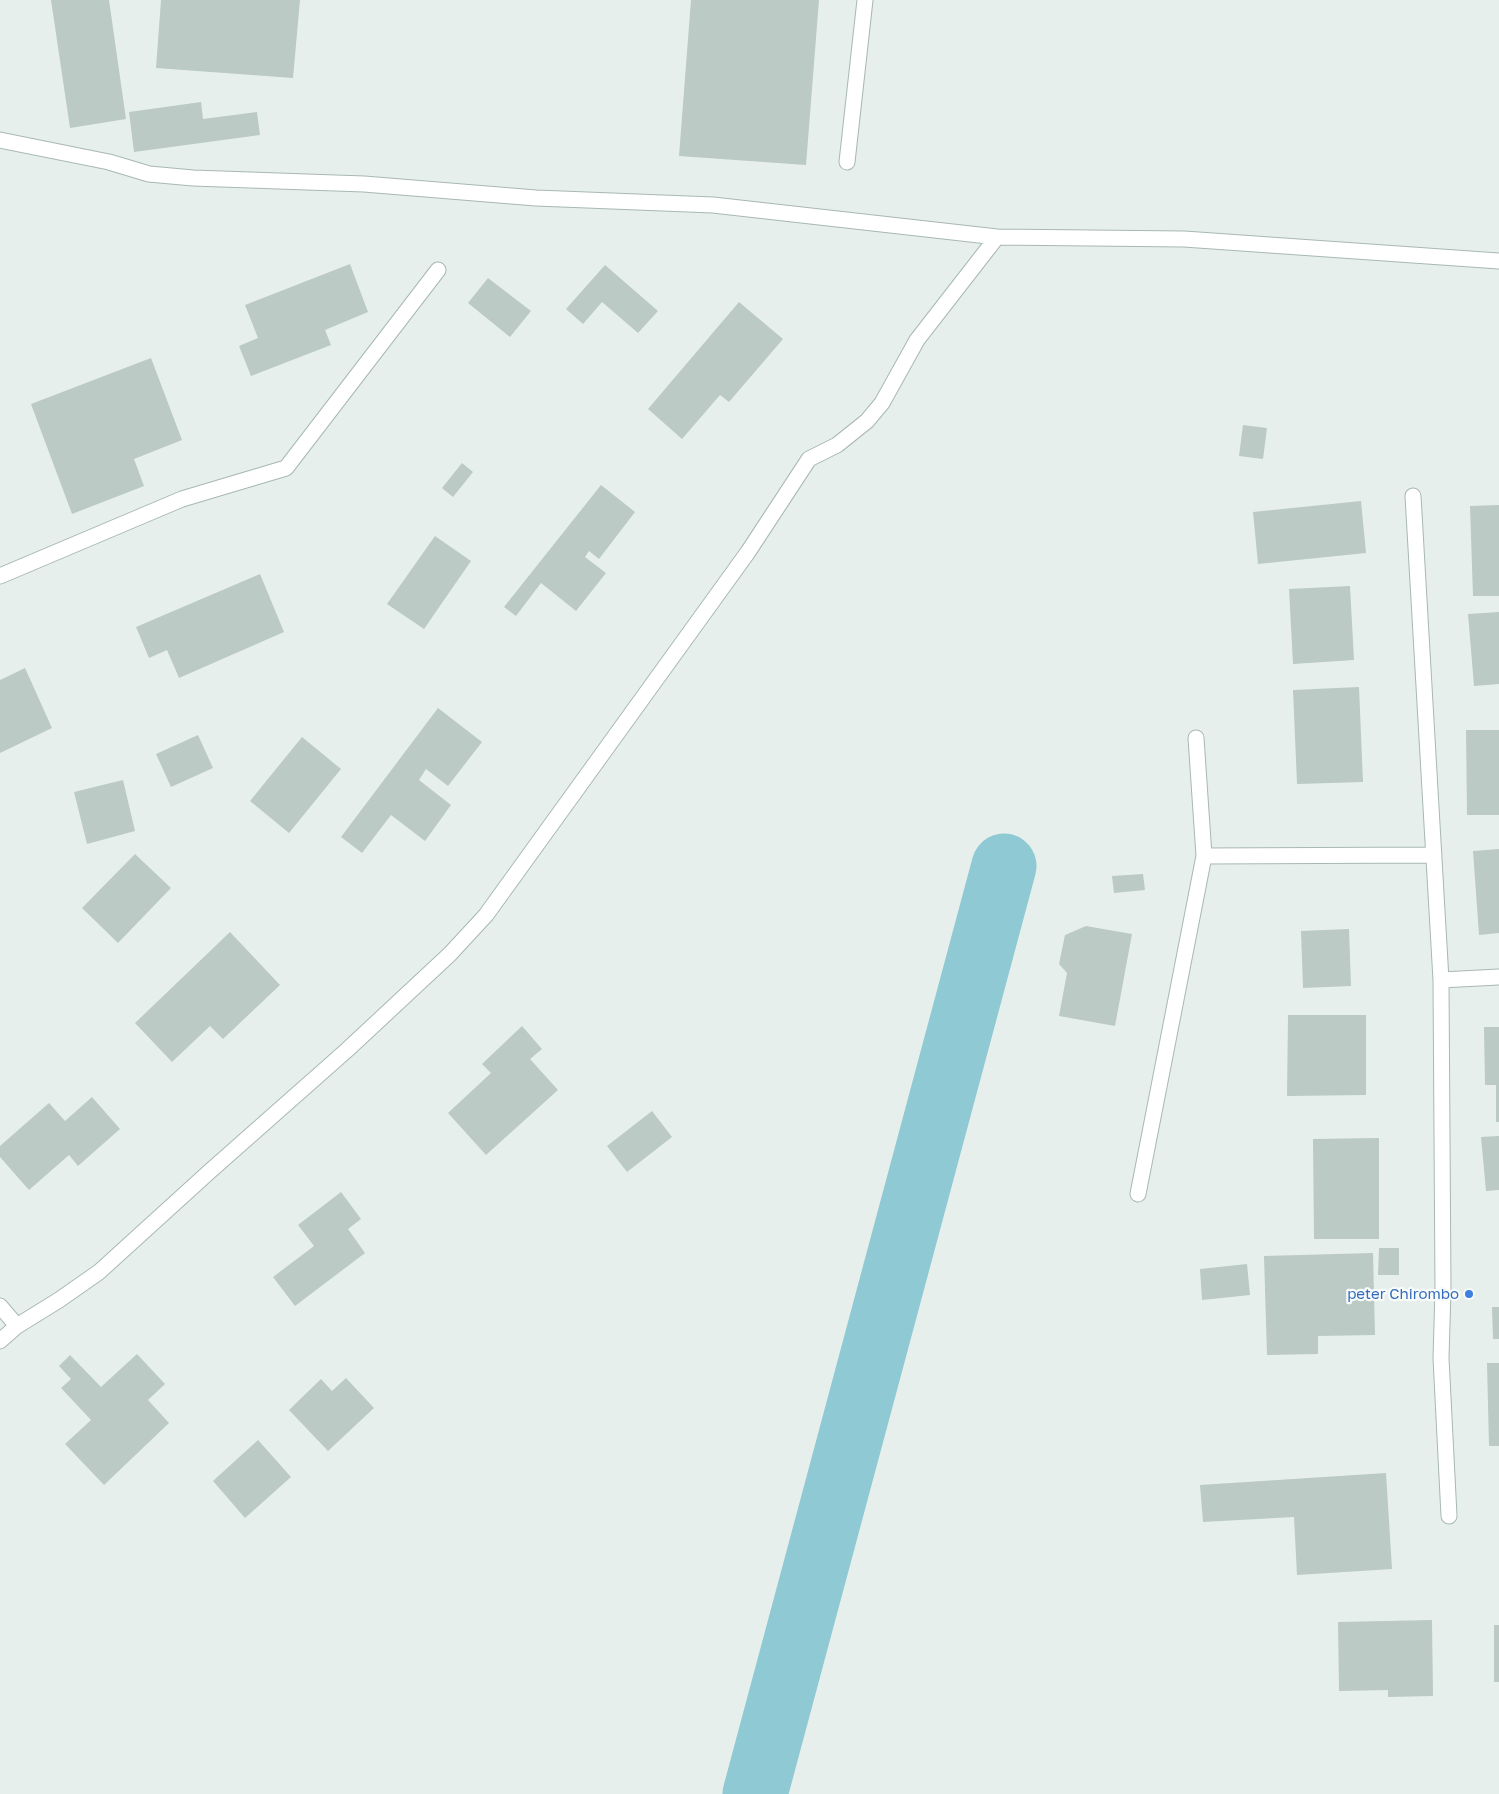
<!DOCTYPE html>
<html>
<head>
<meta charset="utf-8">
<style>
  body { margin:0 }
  canvas { display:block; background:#e6efeb }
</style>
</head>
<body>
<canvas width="1499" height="1794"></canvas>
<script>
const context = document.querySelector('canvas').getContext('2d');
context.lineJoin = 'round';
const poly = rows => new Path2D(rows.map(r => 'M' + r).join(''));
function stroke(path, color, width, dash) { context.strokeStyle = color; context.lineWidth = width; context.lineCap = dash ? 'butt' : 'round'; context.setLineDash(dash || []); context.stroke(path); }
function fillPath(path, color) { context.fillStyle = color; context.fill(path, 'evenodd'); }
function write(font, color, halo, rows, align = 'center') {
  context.font = font + ' "Golos Text",sans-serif'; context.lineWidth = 4.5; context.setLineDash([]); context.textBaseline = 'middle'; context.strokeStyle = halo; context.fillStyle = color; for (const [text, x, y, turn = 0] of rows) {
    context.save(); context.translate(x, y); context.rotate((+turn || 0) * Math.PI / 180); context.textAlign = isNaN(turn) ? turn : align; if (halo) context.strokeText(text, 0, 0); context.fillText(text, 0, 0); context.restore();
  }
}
const river = poly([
  [755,1794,1004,866]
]);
const building = poly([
  [51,0,109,0,126,119,70,128],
  [161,0,300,0,293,78,156,68],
  [691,0,819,0,806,165,679,156],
  [201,102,203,119,257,112,260,135,134,152,129,112],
  [350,264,368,312,325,330,331,345,251,376,239,346,258,338,245,305],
  [605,265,658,311,638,333,602,302,583,324,566,309],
  [488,278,531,311,510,337,468,303],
  [739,302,783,339,729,402,720,395,682,439,648,409],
  [151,358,182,440,134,459,144,486,72,514,31,404],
  [1243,425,1267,428,1263,459,1239,456],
  [462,463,473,472,453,497,442,488],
  [601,485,635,512,599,559,589,551,585,557,606,573,576,611,541,583,516,616,504,607],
  [1361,501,1366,553,1258,564,1253,512],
  [1499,505,1499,596,1473,596,1470,506],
  [435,536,471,561,424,629,387,604],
  [260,574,284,632,179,678,167,650,149,658,136,627],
  [1350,586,1354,660,1293,664,1289,589],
  [1499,612,1499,684,1474,686,1468,614],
  [25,668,52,728,0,753,0,680],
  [1359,687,1363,782,1297,784,1293,690],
  [438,708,482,742,448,786,426,769,419,780,451,805,425,841,391,815,362,853,341,837],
  [1466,730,1499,730,1499,815,1467,815],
  [198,735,213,768,171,787,156,754],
  [302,737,341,769,289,833,250,801],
  [123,780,135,831,87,844,74,792],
  [1499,849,1499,933,1479,935,1473,851],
  [135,854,171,888,118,943,82,908],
  [1143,874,1145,890,1114,893,1112,876],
  [1086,926,1132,934,1115,1026,1059,1016,1067,973,1059,964,1065,935],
  [1349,929,1351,986,1303,988,1301,931],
  [230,932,280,985,223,1039,210,1026,172,1062,135,1023],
  [1288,1015,1366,1015,1366,1095,1287,1096],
  [522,1026,542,1049,530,1059,558,1090,486,1155,448,1113,491,1073,482,1064],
  [1484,1027,1499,1027,1499,1122,1496,1122,1496,1085,1485,1085],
  [92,1097,120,1129,78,1166,69,1155,29,1190,0,1157,0,1146,49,1103,65,1121],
  [652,1111,672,1137,627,1172,607,1146],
  [1499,1136,1499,1190,1486,1191,1481,1137],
  [1379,1138,1379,1239,1314,1239,1313,1139],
  [341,1192,361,1219,348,1229,365,1253,295,1306,273,1277,314,1246,298,1225],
  [1379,1248,1399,1248,1399,1275,1378,1275],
  [1373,1253,1375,1335,1318,1336,1318,1354,1267,1355,1264,1256],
  [1247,1264,1250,1295,1202,1300,1200,1269],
  [1492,1307,1499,1307,1499,1339,1493,1339],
  [137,1354,165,1384,148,1400,169,1423,104,1485,65,1444,91,1420,61,1388,71,1379,59,1366,70,1355,101,1387],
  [1487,1363,1499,1363,1499,1446,1489,1446],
  [346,1378,374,1408,328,1451,289,1410,321,1379,332,1391],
  [258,1440,291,1477,245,1518,213,1481],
  [1386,1473,1392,1569,1297,1575,1294,1517,1203,1522,1200,1485],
  [1432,1620,1433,1696,1388,1697,1388,1690,1339,1691,1338,1622],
  [1494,1625,1499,1625,1499,1682,1494,1682]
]);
const street = poly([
  [0,140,109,162,149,174,193,178,364,184,536,198,713,205,997,237,1184,239,1499,261],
  [847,162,865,0],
  [1413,496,1441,980,1443,1290,1441,1358,1449,1516],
  [0,576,182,499,286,468,438,270],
  [1204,856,1434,855],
  [1441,980,1499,977],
  [1138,1194,1204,856,1196,738],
  [0,1306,17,1326,59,1300,99,1272,209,1172,347,1050,450,954,486,915,748,552,809,459,837,445,867,421,882,403,917,340,997,237],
  [0,1341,17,1326]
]);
const markers = [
  [1469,1294,5,"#3f7fe0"]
];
const shopNames = [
  ["peter Chirombo",1459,1294]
];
stroke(river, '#8ec9d4', 65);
fillPath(building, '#bbcac4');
stroke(street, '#a8b8b2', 17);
stroke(street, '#fff', 15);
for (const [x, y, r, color] of markers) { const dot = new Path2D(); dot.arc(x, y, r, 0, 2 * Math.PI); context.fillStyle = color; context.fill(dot); stroke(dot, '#f7fbf9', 2); }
write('15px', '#366cbe', '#f7fbf9', shopNames, 'right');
</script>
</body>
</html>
